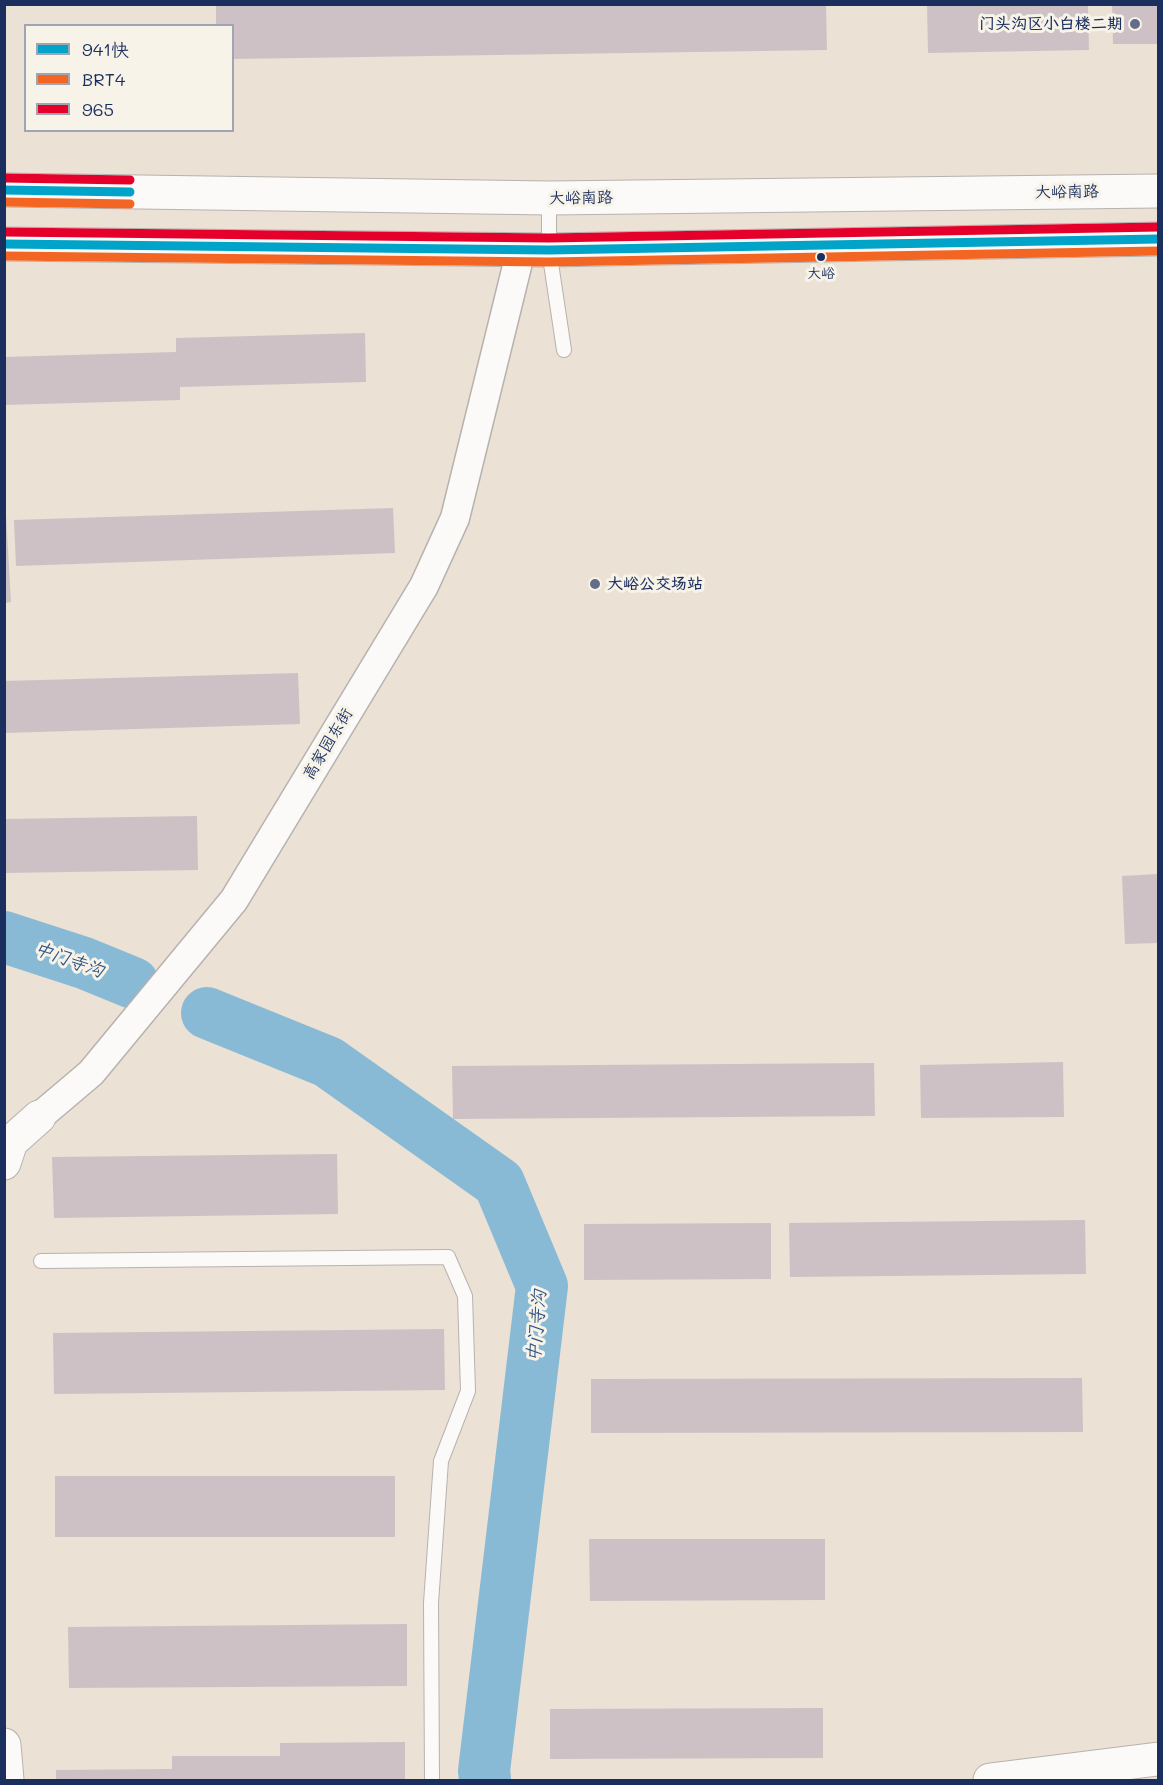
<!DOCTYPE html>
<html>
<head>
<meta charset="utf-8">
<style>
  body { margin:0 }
  #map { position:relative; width:1163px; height:1785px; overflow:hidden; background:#ebe1d5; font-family:Mali,"LXGW WenKai TC",sans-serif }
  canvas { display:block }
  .frame { position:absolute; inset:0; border:6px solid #1b2f5e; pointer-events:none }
  .legend { position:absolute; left:24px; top:24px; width:210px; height:108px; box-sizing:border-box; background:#f7f3e8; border:2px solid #9fa5b1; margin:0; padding:8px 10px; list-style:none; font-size:18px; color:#1b2f5e }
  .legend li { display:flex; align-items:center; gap:12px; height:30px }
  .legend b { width:30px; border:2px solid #9fa5b1 }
</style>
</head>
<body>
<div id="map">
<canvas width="1163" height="1785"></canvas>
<div class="frame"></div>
<ul class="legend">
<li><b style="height:8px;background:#01a3c8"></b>941快</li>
<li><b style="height:8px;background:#f26522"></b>BRT4</li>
<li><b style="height:8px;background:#e4002b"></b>965</li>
</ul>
</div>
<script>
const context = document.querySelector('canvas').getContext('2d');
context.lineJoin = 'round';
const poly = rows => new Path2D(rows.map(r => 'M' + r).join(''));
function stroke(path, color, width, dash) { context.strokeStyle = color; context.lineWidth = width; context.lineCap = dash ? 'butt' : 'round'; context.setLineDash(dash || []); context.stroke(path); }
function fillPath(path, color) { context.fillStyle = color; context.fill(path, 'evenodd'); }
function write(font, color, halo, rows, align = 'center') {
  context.font = font + ' Mali,"LXGW WenKai TC",sans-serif'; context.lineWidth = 6; context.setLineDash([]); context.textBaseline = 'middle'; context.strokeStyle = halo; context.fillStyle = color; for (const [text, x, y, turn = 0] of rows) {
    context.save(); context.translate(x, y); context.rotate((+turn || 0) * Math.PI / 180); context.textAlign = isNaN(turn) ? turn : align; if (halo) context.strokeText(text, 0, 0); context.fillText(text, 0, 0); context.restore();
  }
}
const river = poly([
  [4,937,84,963,133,983],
  [207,1013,328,1062,499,1183,542,1286,484,1771,485,1779]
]);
const building = poly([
  [216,4,826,4,827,50,232,59,232,26,216,26],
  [1112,4,1158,4,1158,44,1113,44],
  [927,5,1088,5,1089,50,928,53],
  [365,333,366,382,180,387,180,400,4,405,4,357,176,352,176,338],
  [393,508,395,553,16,566,14,520],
  [5,515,6,515,11,602,5,603],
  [298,673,300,724,4,733,4,681],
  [197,816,198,870,4,873,4,819],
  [1158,874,1158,943,1125,944,1122,876],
  [1063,1062,1064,1117,921,1118,920,1065],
  [874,1063,875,1116,453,1119,452,1066],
  [337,1154,338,1214,54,1218,52,1157],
  [1085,1220,1086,1274,790,1277,789,1223],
  [771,1223,771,1279,584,1280,584,1224],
  [444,1329,445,1390,54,1394,53,1333],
  [1082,1378,1083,1432,591,1433,591,1379],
  [55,1476,395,1476,395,1537,55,1537],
  [589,1539,825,1539,825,1600,590,1601],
  [407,1624,407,1686,69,1688,68,1627],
  [823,1708,823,1758,550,1759,550,1709],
  [405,1742,405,1780,56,1780,56,1770,172,1769,172,1756,280,1756,280,1743]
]);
const service = poly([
  [549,198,549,250,564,350],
  [41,1261,448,1257,465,1296,468,1391,441,1461,431,1603,432,1780]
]);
const minor = poly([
  [39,1117,91,1073,234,900,424,586,455,518,521,250]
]);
const tertiary = poly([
  [4,1163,11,1142,39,1117],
  [4,1745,7,1780],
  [990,1780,1158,1759]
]);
const secondary = poly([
  [4,190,549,198,1158,191],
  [4,244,549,250,1158,239]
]);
const bus1 = poly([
  [4,190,130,192],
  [4,244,549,250,1158,239]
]);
const bus2 = poly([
  [4,202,130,204],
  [4,256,549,262,1158,251]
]);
const bus3 = poly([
  [4,178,130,180],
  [4,232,549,238,1158,227]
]);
const markers = [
  [1135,24,6,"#646d88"],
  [821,257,5,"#1b2f5e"],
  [595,584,6,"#646d88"]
];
const busNames = [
  ["大峪",821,274]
];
const poiNames = [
  ["门头沟区小白楼二期",1123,24],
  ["大峪公交场站",607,584,"left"]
];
const streetNames = [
  ["大峪南路",1067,192,-1],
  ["大峪南路",581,198,-1],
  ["高家园东街",328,744,-59]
];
const waterNames = [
  ["中门寺沟",69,960,20],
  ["中门寺沟",537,1326,-85]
];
stroke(river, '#88bad6', 52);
fillPath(building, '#cec1c5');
stroke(service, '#b7b2af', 16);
stroke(minor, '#b7b2af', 31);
stroke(tertiary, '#b7b2af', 35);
stroke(secondary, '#b7b2af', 35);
stroke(service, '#fcfaf9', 14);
stroke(minor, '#fcfaf9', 28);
stroke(tertiary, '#fcfaf9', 33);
stroke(secondary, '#fcfaf9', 33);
stroke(bus1, '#01a3c8', 9);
stroke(bus2, '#f26522', 9);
stroke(bus3, '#e4002b', 9);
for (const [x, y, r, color] of markers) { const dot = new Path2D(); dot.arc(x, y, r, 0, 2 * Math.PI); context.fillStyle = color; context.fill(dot); stroke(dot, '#f7f3e8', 2); }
write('14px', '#1b2f5e', '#f7f3e8', busNames);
write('bold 16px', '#1b2f5e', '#f7f3e8', poiNames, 'right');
write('16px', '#1b2f5e', '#f7f3e8', streetNames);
write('italic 18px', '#2f5482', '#f7f3e8', waterNames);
</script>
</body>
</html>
